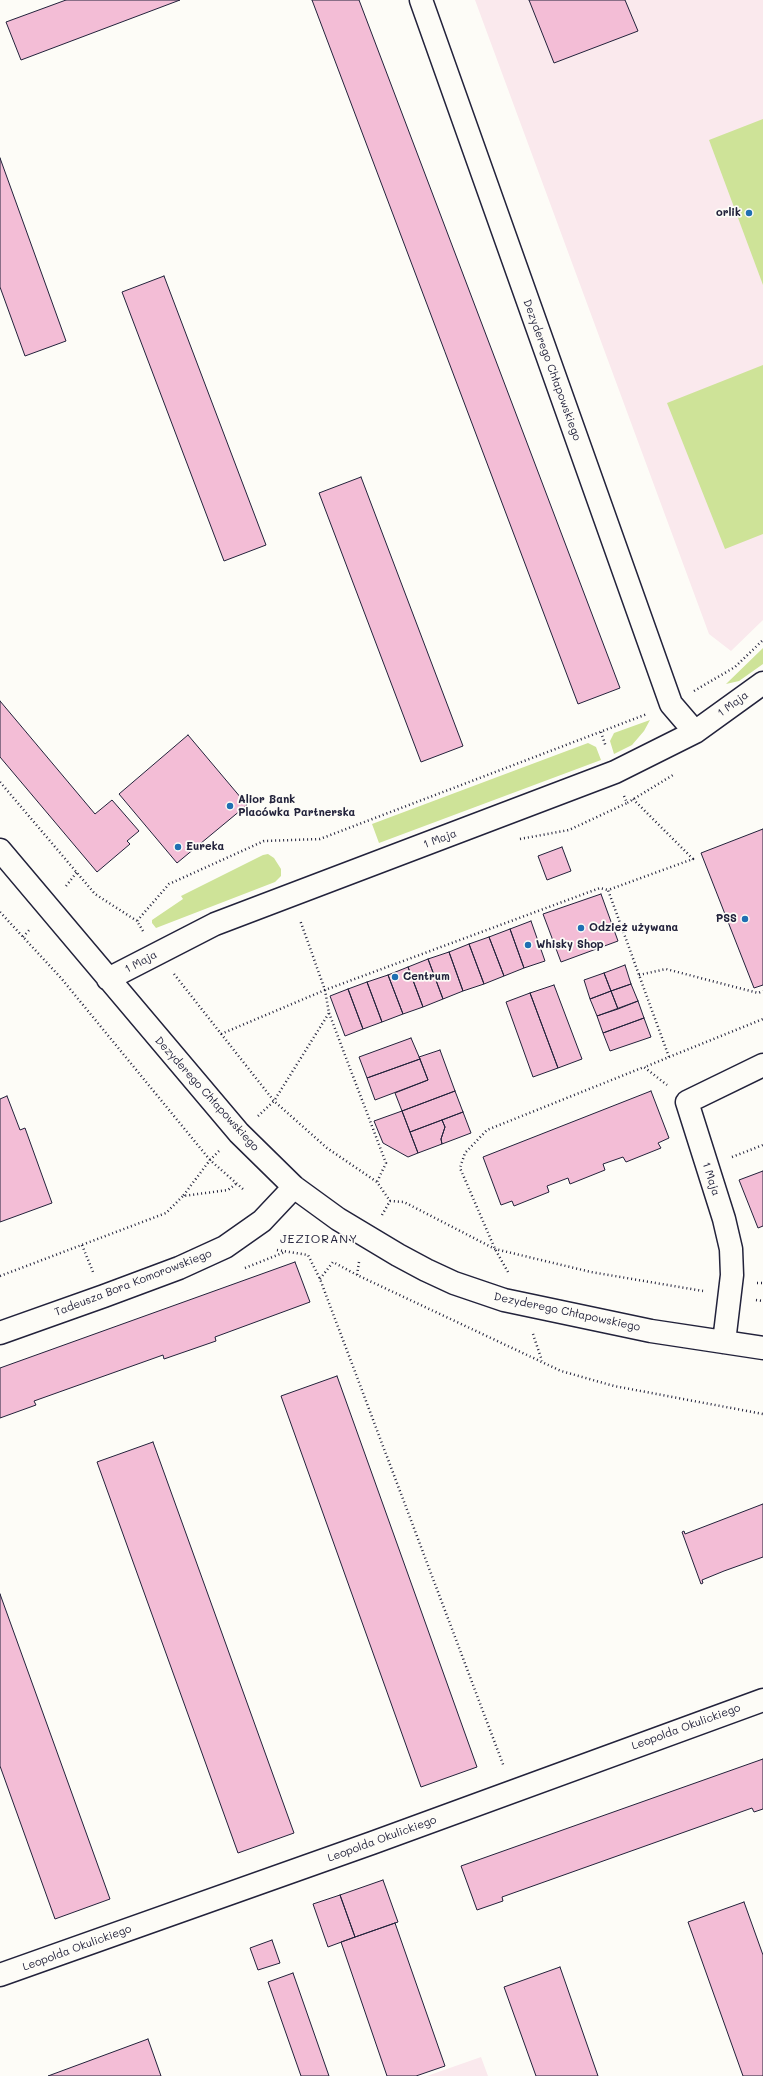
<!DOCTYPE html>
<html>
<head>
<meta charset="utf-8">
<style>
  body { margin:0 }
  canvas { display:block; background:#fdfcf7 }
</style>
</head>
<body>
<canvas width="763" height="2076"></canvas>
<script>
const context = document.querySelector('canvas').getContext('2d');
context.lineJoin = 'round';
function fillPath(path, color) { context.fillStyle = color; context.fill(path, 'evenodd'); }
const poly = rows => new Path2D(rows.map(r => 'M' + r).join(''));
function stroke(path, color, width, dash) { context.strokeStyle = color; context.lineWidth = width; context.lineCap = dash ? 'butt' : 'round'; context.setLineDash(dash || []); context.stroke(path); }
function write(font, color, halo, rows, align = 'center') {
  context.font = font + ' Mali,sans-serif'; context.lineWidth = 3.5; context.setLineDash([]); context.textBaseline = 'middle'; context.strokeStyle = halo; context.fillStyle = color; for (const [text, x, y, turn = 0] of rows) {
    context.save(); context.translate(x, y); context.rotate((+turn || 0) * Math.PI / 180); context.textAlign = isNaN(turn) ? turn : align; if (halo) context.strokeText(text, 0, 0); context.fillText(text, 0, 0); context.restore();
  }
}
const built = poly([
  [475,0,763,0,763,620,731,651,709,634],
  [481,2057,488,2076,427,2076]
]);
const green = poly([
  [763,119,763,285,709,140],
  [763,365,763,534,725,549,667,403],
  [763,648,763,664,739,681,726,684],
  [650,720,644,731,632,745,614,754,610,741,614,733],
  [588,743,596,747,601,760,379,843,372,824],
  [268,854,274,858,281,869,281,876,275,882,156,928,152,923,152,920,183,899,181,896,263,855]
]);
const building = poly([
  [66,0,180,0,21,60,6,22,66,0],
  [312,0,359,0,620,688,578,704,312,0],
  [529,0,625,0,638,31,554,63,529,0],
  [0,158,66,341,25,356,0,287,0,158],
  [164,276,266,545,224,561,122,292,164,276],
  [361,477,463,746,421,762,319,493,361,477],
  [0,701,95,814,112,800,139,831,127,841,130,844,97,872,0,757,0,701],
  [188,735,247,805,177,863,119,794,188,735],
  [763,829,763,985,754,988,701,853,763,829],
  [562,847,571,871,547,880,538,856,562,847],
  [601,894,618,941,561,962,543,914,601,894],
  [531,921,545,961,524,968,510,929,531,921],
  [510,929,524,968,504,976,489,937,510,929],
  [489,937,504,976,484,984,469,944,489,937],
  [469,944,484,984,463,991,449,952,469,944],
  [449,952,463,991,443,999,428,959,449,952],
  [428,959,443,999,423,1007,408,967,428,959],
  [625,965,631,984,611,991,604,973,625,965],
  [408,967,423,1007,403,1014,388,975,408,967],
  [604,973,611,991,590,999,584,980,604,973],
  [388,975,403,1014,382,1022,367,982,388,975],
  [367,982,382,1022,363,1029,348,989,367,982],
  [631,984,638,1001,618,1009,611,991,631,984],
  [554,985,582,1059,558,1068,530,993,554,985],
  [348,989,363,1029,345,1036,330,996,348,989],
  [611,991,618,1009,597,1016,590,999,611,991],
  [530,993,558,1068,533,1077,506,1002,530,993],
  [638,1001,644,1018,603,1033,597,1016,638,1001],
  [644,1018,651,1037,610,1051,603,1033,644,1018],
  [411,1038,420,1059,367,1078,359,1057,411,1038],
  [440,1050,455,1091,402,1111,395,1093,428,1080,419,1057,440,1050],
  [420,1059,428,1080,375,1100,367,1078,420,1059],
  [455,1091,463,1112,410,1132,402,1111,455,1091],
  [651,1091,669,1138,658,1143,661,1148,626,1162,623,1157,603,1164,605,1170,570,1184,568,1178,547,1186,549,1192,514,1206,512,1201,501,1205,483,1157,651,1091],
  [7,1096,20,1130,25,1128,52,1203,0,1222,0,1099,7,1096],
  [402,1111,418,1153,408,1157,383,1143,374,1121,402,1111],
  [463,1112,471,1133,442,1144,441,1139,445,1127,442,1120,463,1112],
  [442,1120,445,1127,441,1139,442,1144,418,1153,410,1132,442,1120],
  [763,1171,763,1226,758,1228,739,1180,763,1171],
  [295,1262,310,1302,215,1337,216,1341,164,1359,163,1355,34,1401,36,1405,0,1418,0,1368,295,1262],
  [337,1376,477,1767,421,1787,281,1396,337,1376],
  [153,1442,294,1833,238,1853,97,1462,153,1442],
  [763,1504,763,1557,724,1571,702,1580,703,1583,701,1584,682,1532,684,1531,685,1534,763,1504],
  [0,1594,110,1899,55,1919,0,1766,0,1594],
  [763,1759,763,1809,754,1812,752,1808,502,1897,503,1901,477,1910,461,1866,763,1759],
  [383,1880,398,1922,355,1937,340,1895,383,1880],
  [340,1895,355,1937,328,1947,313,1904,340,1895],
  [744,1902,763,1955,763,2076,743,2076,688,1922,744,1902],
  [395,1923,445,2066,416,2076,387,2076,341,1942,395,1923],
  [272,1940,280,1963,258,1970,250,1948,272,1940],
  [560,1967,598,2076,536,2076,504,1987,560,1967],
  [293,1973,329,2076,301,2076,268,1982,293,1973],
  [148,2039,161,2076,48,2076,148,2039]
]);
const path = poly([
  [694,691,735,667,763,640],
  [601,732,606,747],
  [0,782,95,894,137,921],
  [624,796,627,803,673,775],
  [633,799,693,859,608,890,669,1057,645,1067],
  [520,839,569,830,627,803],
  [66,886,77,872],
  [0,912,61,978,210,1160,244,1190],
  [143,931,137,921,169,884,264,841,320,839,647,714],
  [23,937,31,928],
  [174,974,274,1101,329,1013,325,990,600,888,608,890],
  [639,975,666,969,758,993,763,991],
  [329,1013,386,1163,377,1182],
  [221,1034,325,990,300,920],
  [669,1057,763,1019],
  [258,1116,274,1101,327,1148,377,1182,390,1201],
  [219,1151,210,1160,183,1196,228,1190,237,1183],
  [732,1157,763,1145],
  [382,1215,390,1201,404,1202,495,1249,591,1272,703,1291],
  [82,1245,93,1272],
  [277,1250,308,1255,320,1279,504,1767],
  [359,1262,357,1275,561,1371,614,1386,763,1414],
  [245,1268,285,1252],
  [508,1272,495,1249,460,1168,465,1153,487,1130,644,1067,667,1085],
  [0,1276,166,1213,183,1196],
  [320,1279,333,1262,357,1275],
  [757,1283,763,1283],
  [756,1300,763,1301],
  [533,1334,542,1361]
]);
const minor = poly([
  [421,0,671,704,695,732],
  [0,850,239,1133,294,1187,338,1219,398,1255,426,1270,454,1283,504,1300,651,1331,763,1348],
  [108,979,215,924,615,772,695,732,763,683],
  [0,1333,104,1296,179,1268,225,1247,262,1221,294,1187],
  [724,1342,732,1275,731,1249,724,1219,687,1102,763,1065],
  [0,1975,372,1843,763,1700]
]);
const markers = [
  [749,213,4,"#1f6fb2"],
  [230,806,4,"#1f6fb2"],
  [178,847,4,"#1f6fb2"],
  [745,919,4,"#1f6fb2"],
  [581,928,4,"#1f6fb2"],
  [528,945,4,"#1f6fb2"],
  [395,977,4,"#1f6fb2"]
];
const poiNames = [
  ["orlik",741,213,"right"],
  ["Alior Bank",238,800],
  ["Placówka Partnerska",238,813],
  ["Eureka",186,847],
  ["PSS",737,919,"right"],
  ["Odzież używana",589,928],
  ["Whisky Shop",536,945],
  ["Centrum",403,977]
];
const streetNames = [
  ["Dezyderego Chłapowskiego",552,370,70],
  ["1 Maja",733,704,-36],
  ["1 Maja",440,839,-21],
  ["1 Maja",141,962,-28],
  ["Dezyderego Chłapowskiego",207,1094,48],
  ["1 Maja",711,1179,72],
  ["Tadeusza Bora Komorowskiego",133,1283,-21],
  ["Dezyderego Chłapowskiego",567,1312,12],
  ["Leopolda Okulickiego",686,1727,-20],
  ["Leopolda Okulickiego",382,1839,-20],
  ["Leopolda Okulickiego",77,1948,-20]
];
const neighbourhoodNames = [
  ["JEZIORANY",319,1239]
];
fillPath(built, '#fae9ed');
fillPath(green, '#cee398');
fillPath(building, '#f3bdd6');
stroke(building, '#22223b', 1);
stroke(minor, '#22223b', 25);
stroke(path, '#22223b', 2.5, [1, 3]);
stroke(minor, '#fdfcf7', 22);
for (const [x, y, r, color] of markers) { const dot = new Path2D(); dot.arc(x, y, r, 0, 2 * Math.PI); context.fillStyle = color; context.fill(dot); stroke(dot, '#fdfcf7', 1.5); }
write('bold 11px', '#22223b', '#fdfcf7', poiNames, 'left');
write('11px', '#22223b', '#fdfcf7', streetNames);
context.letterSpacing = '1px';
write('12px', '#22223b', '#fdfcf7', neighbourhoodNames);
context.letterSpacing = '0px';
</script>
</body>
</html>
